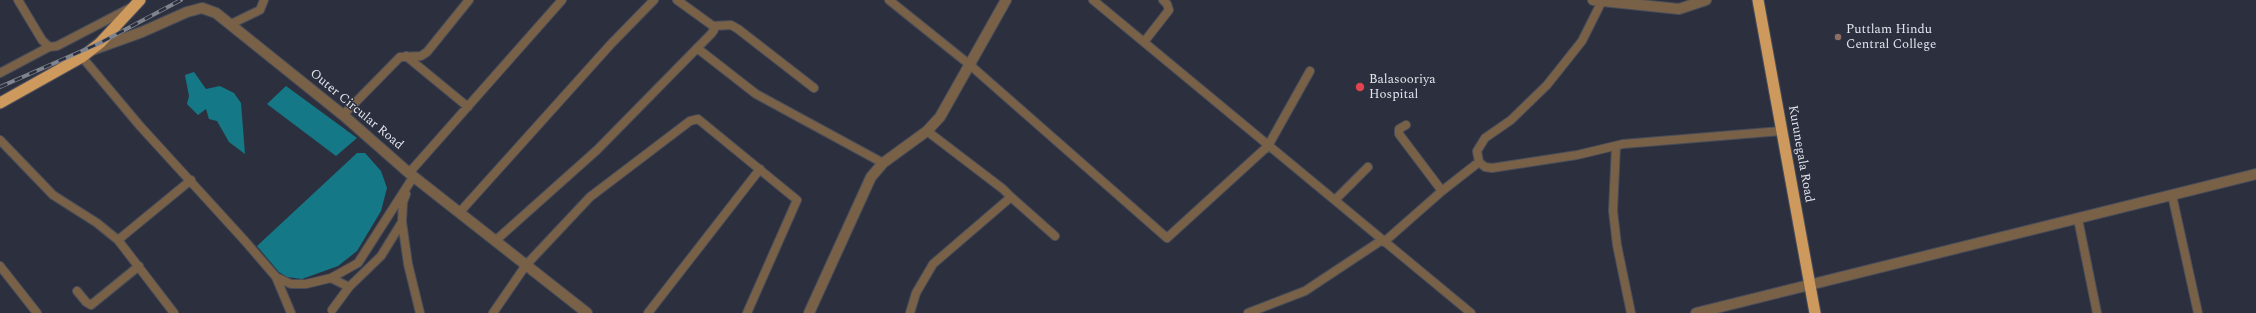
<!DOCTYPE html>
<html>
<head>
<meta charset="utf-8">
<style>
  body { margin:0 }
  canvas { display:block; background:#2c303e }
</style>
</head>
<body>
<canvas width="2256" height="313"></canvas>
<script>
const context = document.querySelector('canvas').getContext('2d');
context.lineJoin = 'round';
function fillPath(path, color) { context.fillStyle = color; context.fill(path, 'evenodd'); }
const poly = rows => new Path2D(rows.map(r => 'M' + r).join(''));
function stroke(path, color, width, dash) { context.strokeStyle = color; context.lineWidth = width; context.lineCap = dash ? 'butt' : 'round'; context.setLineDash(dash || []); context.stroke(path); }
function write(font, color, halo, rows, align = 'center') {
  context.font = font + ' Spectral,serif'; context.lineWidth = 3; context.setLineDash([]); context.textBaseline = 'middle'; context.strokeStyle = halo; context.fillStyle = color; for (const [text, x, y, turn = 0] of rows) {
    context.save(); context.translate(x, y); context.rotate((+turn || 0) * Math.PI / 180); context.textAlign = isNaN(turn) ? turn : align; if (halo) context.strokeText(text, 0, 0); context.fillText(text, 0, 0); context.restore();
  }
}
const water = poly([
  [194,72,206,89,220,86,234,93,241,103,245,154,229,142,217,121,209,119,206,109,198,115,187,104,189,96,185,75],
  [286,86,357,138,336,156,267,104],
  [357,153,365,153,381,171,387,188,381,211,357,251,338,266,302,279,287,277,279,272,257,246]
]);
const minor = poly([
  [18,0,42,40,49,47,57,46,130,8],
  [889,0,970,65,1167,238,1268,146,1310,71],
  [1093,0,1471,313],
  [231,24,260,10,264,0],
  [713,26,731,25,738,29,814,88],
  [1144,42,1169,10,1167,4,1163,0],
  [697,48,756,94,883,163],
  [406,56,468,107],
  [82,57,140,126,245,241,276,277,291,284,306,284,331,278,358,263,410,182],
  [0,73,49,47],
  [343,115,400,57,421,56,427,52,469,0],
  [1406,125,1399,129,1399,134,1442,191],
  [0,140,53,195,97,223,118,240,174,313],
  [1616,146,1613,211,1617,245,1631,313],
  [1479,162,1477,151,1485,138,1511,120,1547,85,1582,41,1602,1],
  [409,173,562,0],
  [406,194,403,202,402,222,408,264,420,313],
  [2172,195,2198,313],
  [1011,197,1055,236],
  [1335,200,1368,167],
  [459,213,611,44,654,0],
  [2078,219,2097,313],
  [118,240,191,180],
  [495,241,597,150,711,34,714,30,713,26,677,0],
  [1384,242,1442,191,1479,162,1485,167,1492,168,1577,155,1623,144,1781,131],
  [0,266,37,313],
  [276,277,291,313],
  [331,278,349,287],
  [77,291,86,302,91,305,139,266],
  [332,310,349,287,381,256,402,222],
  [493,313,526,265,590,197,690,121,698,119,797,200,747,313],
  [648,313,760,169],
  [910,313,916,293,933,264,1011,197,1003,189,927,131],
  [1248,313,1305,291,1382,240]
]);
const tertiary = poly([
  [1593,0,1679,9,1706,0],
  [92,50,142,32,187,12,202,8,216,13,343,115,409,173,587,313],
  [809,313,871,177,883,163,927,131,940,117,1006,0],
  [1696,313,2256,174]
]);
const trunk = poly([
  [1758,0,1815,313],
  [0,103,82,57,100,43,140,0]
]);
const rail = poly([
  [0,87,100,43,181,0]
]);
const markers = [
  [1838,37,4,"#8d6e63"],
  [1360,87,5,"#e0444e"]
];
const poiNames = [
  ["Puttlam Hindu",1846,30],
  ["Central College",1846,45],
  ["Balasooriya",1369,80],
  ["Hospital",1369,95]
];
const streetNames = [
  ["Outer Circular Road",356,110,40],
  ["Kurunegala Road",1800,154,80]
];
fillPath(water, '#157886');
stroke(minor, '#494d5a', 10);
stroke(tertiary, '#494d5a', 12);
stroke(trunk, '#494d5a', 13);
stroke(minor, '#796148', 8);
stroke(tertiary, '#796148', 10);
stroke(trunk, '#ce995d', 11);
stroke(rail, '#7f838e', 4);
stroke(rail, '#2c303e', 2.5, [8]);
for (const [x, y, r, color] of markers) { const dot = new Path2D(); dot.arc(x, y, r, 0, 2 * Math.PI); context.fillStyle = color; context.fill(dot); stroke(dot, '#2c303e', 1.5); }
write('13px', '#e1e4ed', '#2c303e', poiNames, 'left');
write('13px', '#e1e4ed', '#2c303e', streetNames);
</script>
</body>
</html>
